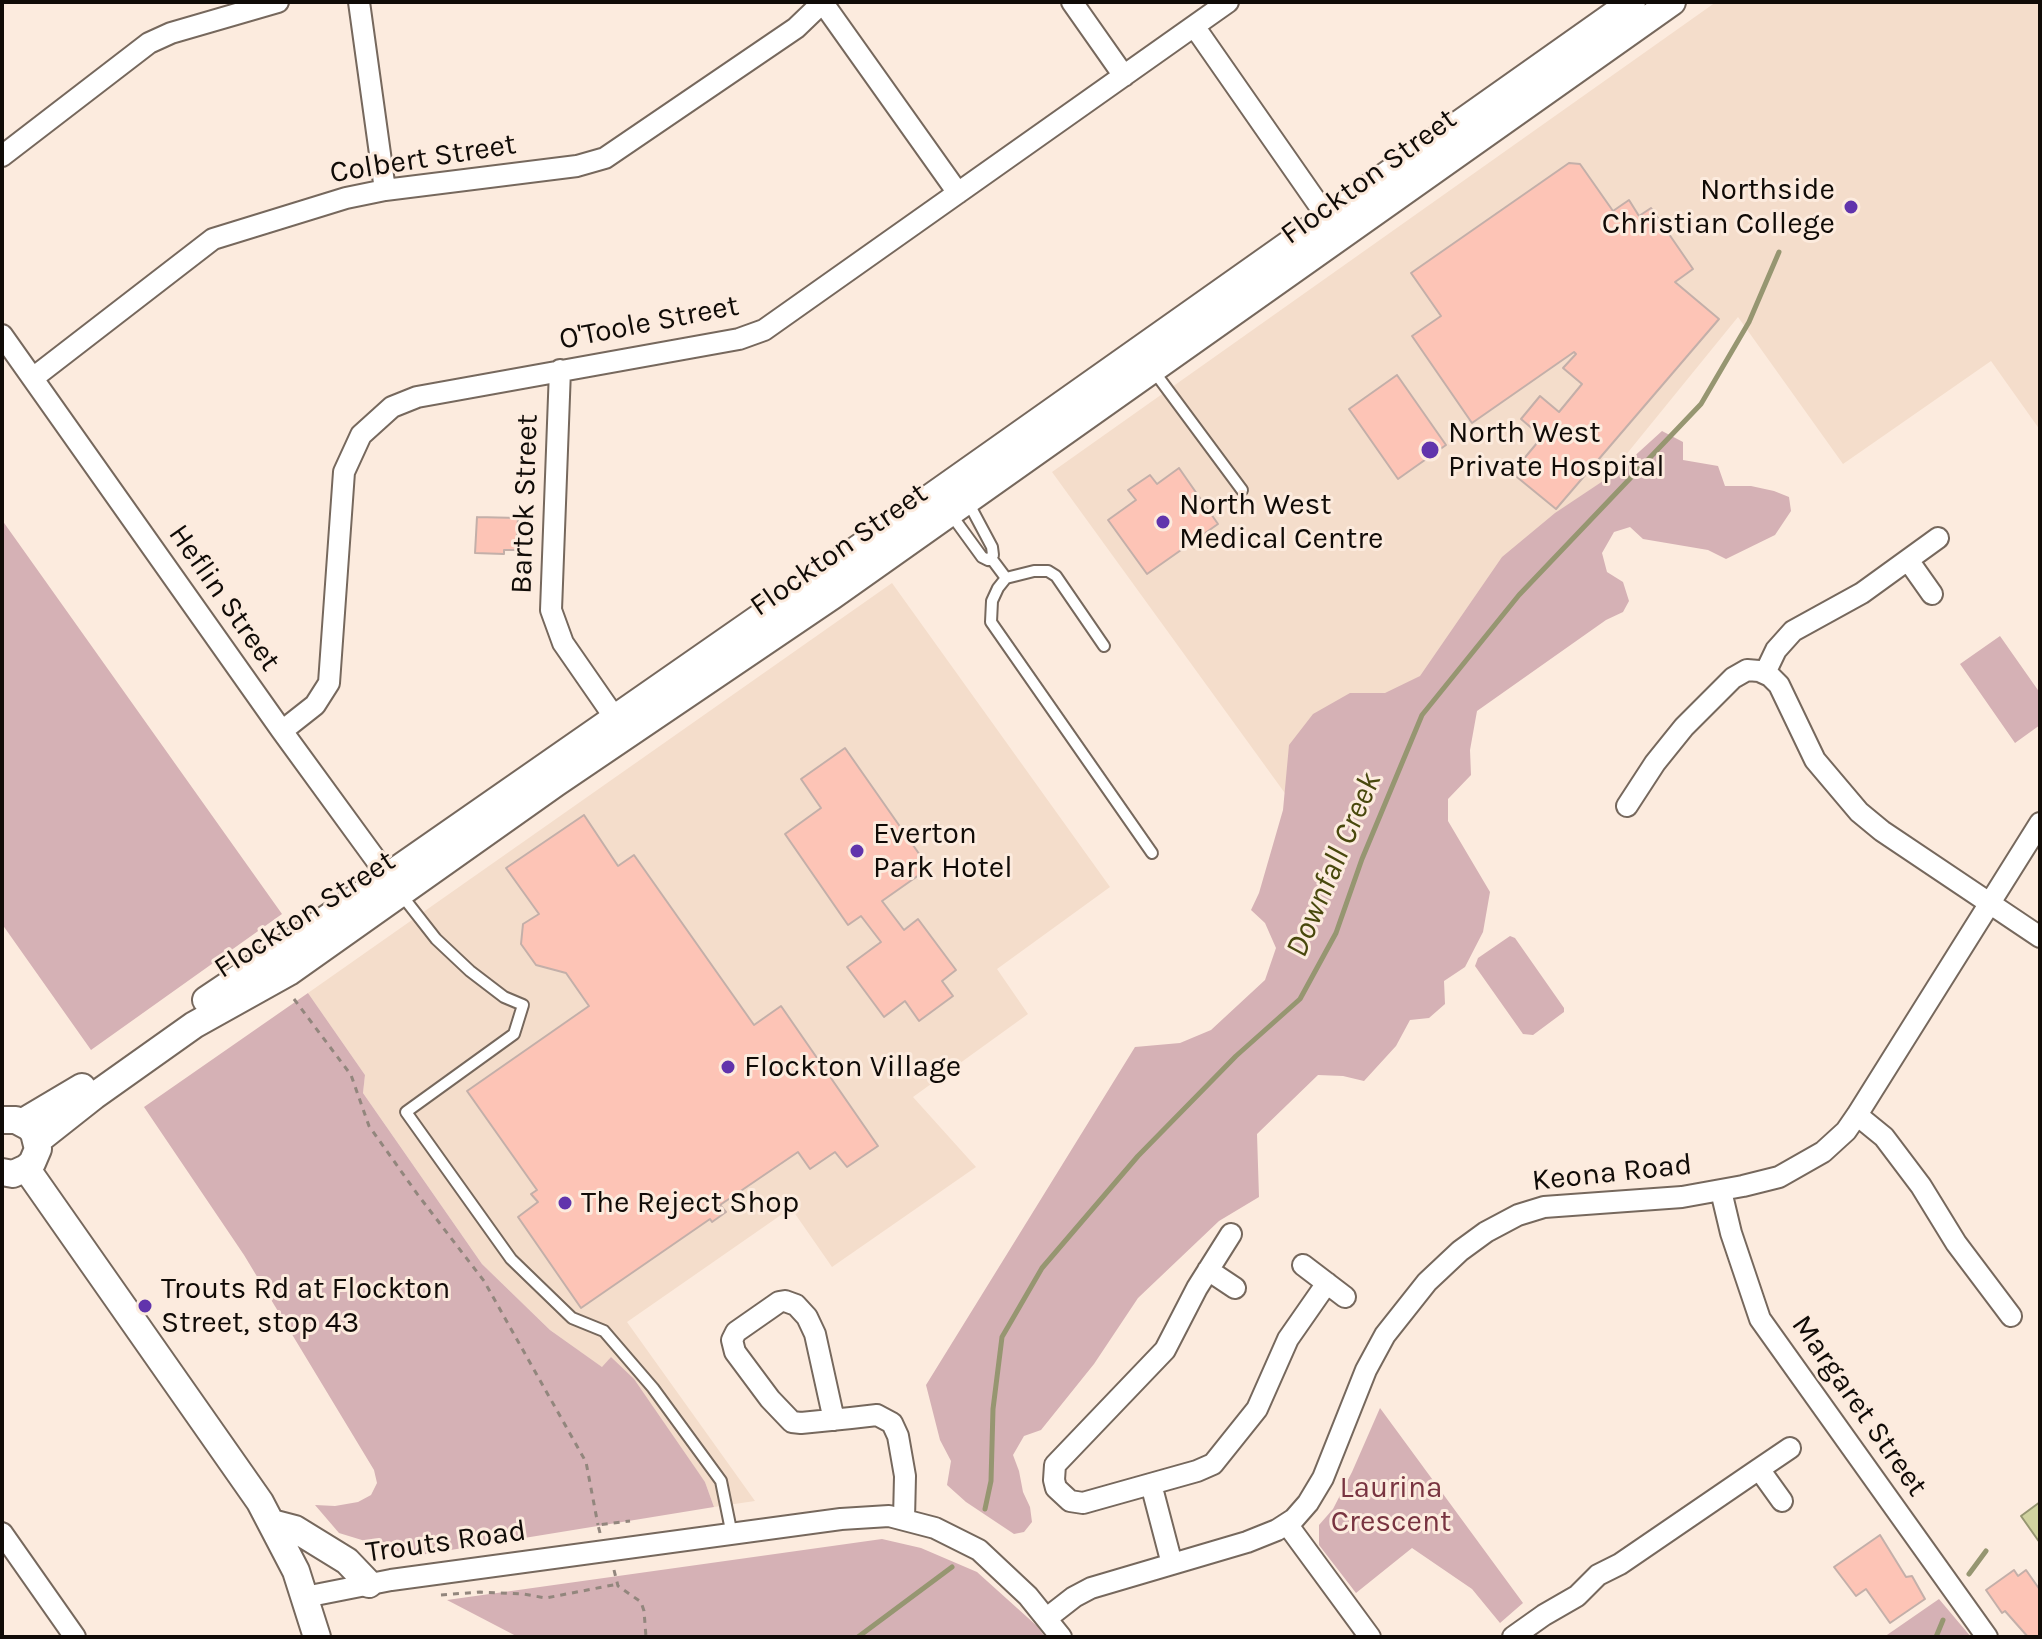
<!DOCTYPE html>
<html>
<head>
<meta charset="utf-8">
<style>
  body { margin:0 }
  #map { position:relative; width:2042px; height:1639px; overflow:hidden; background:#fcebde; font-family:Karla,sans-serif }
  canvas { display:block }
  .frame { position:absolute; inset:0; border:4px solid #100b07; pointer-events:none }
</style>
</head>
<body>
<div id="map">
<canvas width="2042" height="1639"></canvas>
<div class="frame"></div>
</div>
<script>
const context = document.querySelector('canvas').getContext('2d');
context.lineJoin = 'round';
function fillPath(path, color) { context.fillStyle = color; context.fill(path, 'evenodd'); }
const poly = rows => new Path2D(rows.map(r => 'M' + r).join(''));
function stroke(path, color, width, dash) { context.strokeStyle = color; context.lineWidth = width; context.lineCap = dash ? 'butt' : 'round'; context.setLineDash(dash || []); context.stroke(path); }
function write(font, color, halo, rows, align = 'center') {
  context.font = font + ' Karla,sans-serif'; context.lineWidth = 6; context.setLineDash([]); context.textBaseline = 'middle'; context.strokeStyle = halo; context.fillStyle = color; for (const [text, x, y, turn = 0] of rows) {
    context.save(); context.translate(x, y); context.rotate((+turn || 0) * Math.PI / 180); context.textAlign = isNaN(turn) ? turn : align; if (halo) context.strokeText(text, 0, 0); context.fillText(text, 0, 0); context.restore();
  }
}
const built = poly([
  [1716,2,2040,2,2040,430,1991,361,1843,464,1738,317,1316,836,1052,472],
  [892,583,1110,887,997,969,1028,1014,913,1097,976,1167,832,1267,791,1208,627,1322,755,1501,714,1507,705,1482,611,1357,603,1368,550,1330,482,1264,363,1093,365,1075,308,993]
]);
const green = poly([
  [1662,431,1683,442,1683,460,1718,466,1725,486,1751,486,1774,491,1789,497,1791,511,1775,535,1726,559,1708,550,1643,539,1630,527,1614,532,1602,553,1607,572,1623,582,1629,601,1623,612,1606,620,1477,711,1470,750,1471,775,1448,799,1448,821,1490,892,1483,932,1465,967,1444,981,1445,1004,1429,1018,1410,1020,1396,1046,1364,1081,1343,1076,1318,1075,1257,1134,1259,1197,1219,1221,1138,1298,1094,1364,1041,1430,1024,1436,1013,1455,1019,1471,1023,1492,1030,1507,1032,1522,1024,1532,1014,1534,966,1502,947,1485,951,1461,940,1440,926,1385,1135,1047,1180,1043,1211,1030,1265,980,1276,948,1265,923,1251,910,1259,893,1283,810,1289,745,1313,714,1350,693,1385,693,1420,676,1502,557,1555,513,1618,471],
  [2,520,282,914,91,1050,2,924],
  [2000,636,2040,693,2040,725,2015,743,1960,664],
  [1510,936,1515,938,1564,1008,1564,1012,1533,1035,1523,1034,1475,966,1478,958],
  [308,993,365,1075,363,1093,482,1264,550,1330,602,1367,611,1357,634,1379,705,1482,714,1507,414,1556,339,1533,315,1505,335,1506,358,1502,371,1495,377,1483,374,1470,244,1255,144,1107],
  [1380,1408,1523,1603,1500,1623,1472,1589,1412,1548,1356,1593,1319,1545,1319,1525,1333,1509,1352,1472],
  [882,1539,921,1548,977,1572,1037,1626,1045,1637,518,1637,447,1600],
  [1939,1599,1971,1637,1884,1637]
]);
const water = poly([
  [2040,1502,2040,1543,2021,1516,2040,1502]
]);
const stream = poly([
  [985,1509,991,1481,993,1409,1002,1337,1042,1268,1138,1156,1236,1056,1300,999,1336,933,1362,859,1422,715,1519,595,1701,404,1749,322,1779,252],
  [1969,1574,1986,1551],
  [858,1637,952,1567],
  [1936,1637,1943,1620]
]);
const building = poly([
  [1569,163,1580,164,1613,211,1629,200,1639,216,1651,208,1693,269,1675,282,1719,319,1556,509,1512,473,1542,437,1521,419,1540,396,1559,412,1582,384,1563,368,1576,354,1574,352,1472,423,1412,336,1441,316,1411,273,1569,163],
  [1397,375,1446,445,1398,479,1349,409,1397,375],
  [1179,468,1218,524,1147,574,1108,520,1136,500,1128,490,1150,475,1157,484,1179,468],
  [477,517,518,518,516,550,504,550,504,554,475,553,477,517],
  [845,748,929,868,882,901,904,930,918,919,956,970,942,981,953,996,919,1021,905,1001,884,1017,847,967,881,942,861,916,848,925,785,834,821,808,801,779,845,748],
  [584,815,618,866,634,855,754,1025,781,1006,878,1146,847,1167,835,1152,810,1169,798,1152,720,1205,726,1212,712,1222,710,1219,581,1308,518,1217,538,1202,531,1194,537,1190,467,1091,589,1006,566,973,536,965,521,944,523,924,539,914,506,868,584,815],
  [1880,1535,1906,1577,1912,1576,1925,1599,1890,1623,1866,1589,1856,1596,1834,1567,1880,1535],
  [2014,1570,2018,1576,2026,1570,2040,1590,2040,1637,2028,1637,2005,1611,2002,1613,1986,1590,2014,1570]
]);
const path = poly([
  [294,999,351,1075,369,1126,418,1195,484,1281,586,1462,598,1525],
  [600,1533,598,1525,630,1521],
  [614,1570,618,1586,641,1602,644,1611,646,1637],
  [441,1595,480,1592,523,1594,546,1598,618,1584]
]);
const service = poly([
  [1153,370,1242,490],
  [950,513,982,557,988,560,993,555,992,547,968,502],
  [991,558,1006,578,1034,571,1048,571,1056,576,1104,646],
  [1006,578,998,588,992,601,991,622,1152,853],
  [400,893,436,939,470,971,504,997,523,1005,514,1034,406,1112,511,1259,572,1318,604,1331,653,1388,721,1481,732,1535]
]);
const minor = poly([
  [359,2,385,190],
  [1072,2,1124,76],
  [823,3,958,193],
  [1194,26,1334,227],
  [2,156,149,43,171,33,278,2],
  [2,335,282,731,395,886],
  [560,370,551,610,563,643,615,718],
  [33,378,213,239,346,198,385,190,577,166,605,158,796,28,823,2],
  [1908,560,1932,594],
  [1765,673,1776,650,1793,631,1862,593,1938,538],
  [282,731,315,705,329,683,344,472,361,435,392,407,417,397,739,339,764,330,1228,2],
  [1627,806,1655,763,1684,727,1733,678,1747,670,1759,671,1770,676,1779,685,1815,760,1859,812,1882,831,2040,937],
  [1857,1115,1884,1137,1921,1186,1956,1243,2011,1316],
  [1721,1191,1731,1233,1760,1319,1987,1637],
  [1231,1234,1197,1288,1165,1350,1055,1465,1054,1480,1056,1488,1070,1501,1083,1503,1197,1471,1213,1464,1257,1409,1288,1339,1327,1283],
  [1303,1265,1345,1297],
  [1208,1270,1235,1288],
  [834,1420,815,1334,807,1317,796,1305,785,1301,779,1302,736,1332,732,1340,735,1352,770,1399,792,1422,801,1423,851,1418,877,1415,892,1423,898,1436,905,1476,904,1519],
  [1151,1484,1172,1564],
  [1782,1501,1759,1469,1790,1448],
  [1287,1524,1370,1637],
  [2,1533,75,1637],
  [305,1597,391,1580,841,1519,889,1516,935,1528,979,1550,1028,1596,1061,1637],
  [1047,1618,1074,1597,1091,1588,1247,1542,1277,1530,1294,1519,1308,1503,1323,1478,1366,1370,1385,1335,1427,1282,1460,1251,1486,1232,1518,1215,1544,1207,1682,1197,1743,1186,1779,1177,1823,1152,1846,1131,1857,1115,2040,823],
  [1513,1637,1544,1615,1577,1596,1598,1575,1620,1564,1759,1469]
]);
const tertiary = poly([
  [206,1000,309,931,818,577,1632,2],
  [2,1120,16,1120,29,1127,34,1133,38,1149,32,1163,26,1168,13,1174,2,1172],
  [23,1122,82,1087],
  [37,1141,94,1096,194,1025,289,972,556,783,832,596,1672,2],
  [26,1168,260,1502,296,1571,317,1637],
  [272,1523,295,1529,347,1561,369,1584]
]);
const markers = [
  [1851,207,8,"#6134ac"],
  [1430,450,10,"#6134ac"],
  [1163,522,8,"#6134ac"],
  [857,851,8,"#6134ac"],
  [728,1067,8,"#6134ac"],
  [565,1203,8,"#6134ac"],
  [145,1306,8,"#6134ac"]
];
const streetNames = [
  ["Colbert Street",423,159,-9],
  ["Flockton Street",1369,177,-36],
  ["O'Toole Street",649,323,-11],
  ["Bartok Street",525,504,-88],
  ["Flockton Street",839,550,-35],
  ["Heflin Street",224,598,55],
  ["Flockton Street",305,915,-33],
  ["Keona Road",1612,1173,-6],
  ["Margaret Street",1859,1406,55],
  ["Trouts Road",446,1542,-8]
];
const poiNames = [
  ["Northside",1835,190,"right"],
  ["Christian College",1835,224,"right"],
  ["North West",1448,433],
  ["Private Hospital",1448,467],
  ["North West",1179,505],
  ["Medical Centre",1179,539],
  ["Everton",873,834],
  ["Park Hotel",873,868],
  ["Flockton Village",744,1067],
  ["The Reject Shop",581,1203],
  ["Trouts Rd at Flockton",161,1289],
  ["Street, stop 43",161,1323]
];
const parkNames = [
  ["Laurina",1391,1488],
  ["Crescent",1391,1522]
];
const waterNames = [
  ["Downfall Creek",1334,865,-67]
];
fillPath(built, '#f4ddcb');
fillPath(green, '#d5b1b5');
fillPath(water, '#d0d29f');
stroke(water, '#969671', 2);
stroke(stream, '#969671', 5);
fillPath(building, '#fdc4b6');
stroke(building, '#c3afa9', 2);
stroke(service, '#76685d', 14);
stroke(minor, '#76685d', 24);
stroke(tertiary, '#76685d', 30);
stroke(path, '#92867d', 3, [6, 6]);
stroke(service, '#fff', 10);
stroke(minor, '#fff', 20);
stroke(tertiary, '#fff', 26);
for (const [x, y, r, color] of markers) { const dot = new Path2D(); dot.arc(x, y, r, 0, 2 * Math.PI); context.fillStyle = color; context.fill(dot); stroke(dot, '#fcebde', 3); }
write('30px', '#100b07', '#fcebde', streetNames);
write('30px', '#100b07', '#fcebde', poiNames, 'left');
write('30px', '#783340', '#fcebde', parkNames);
write('italic 32px', '#48480c', '#fcebde', waterNames);
</script>
</body>
</html>
